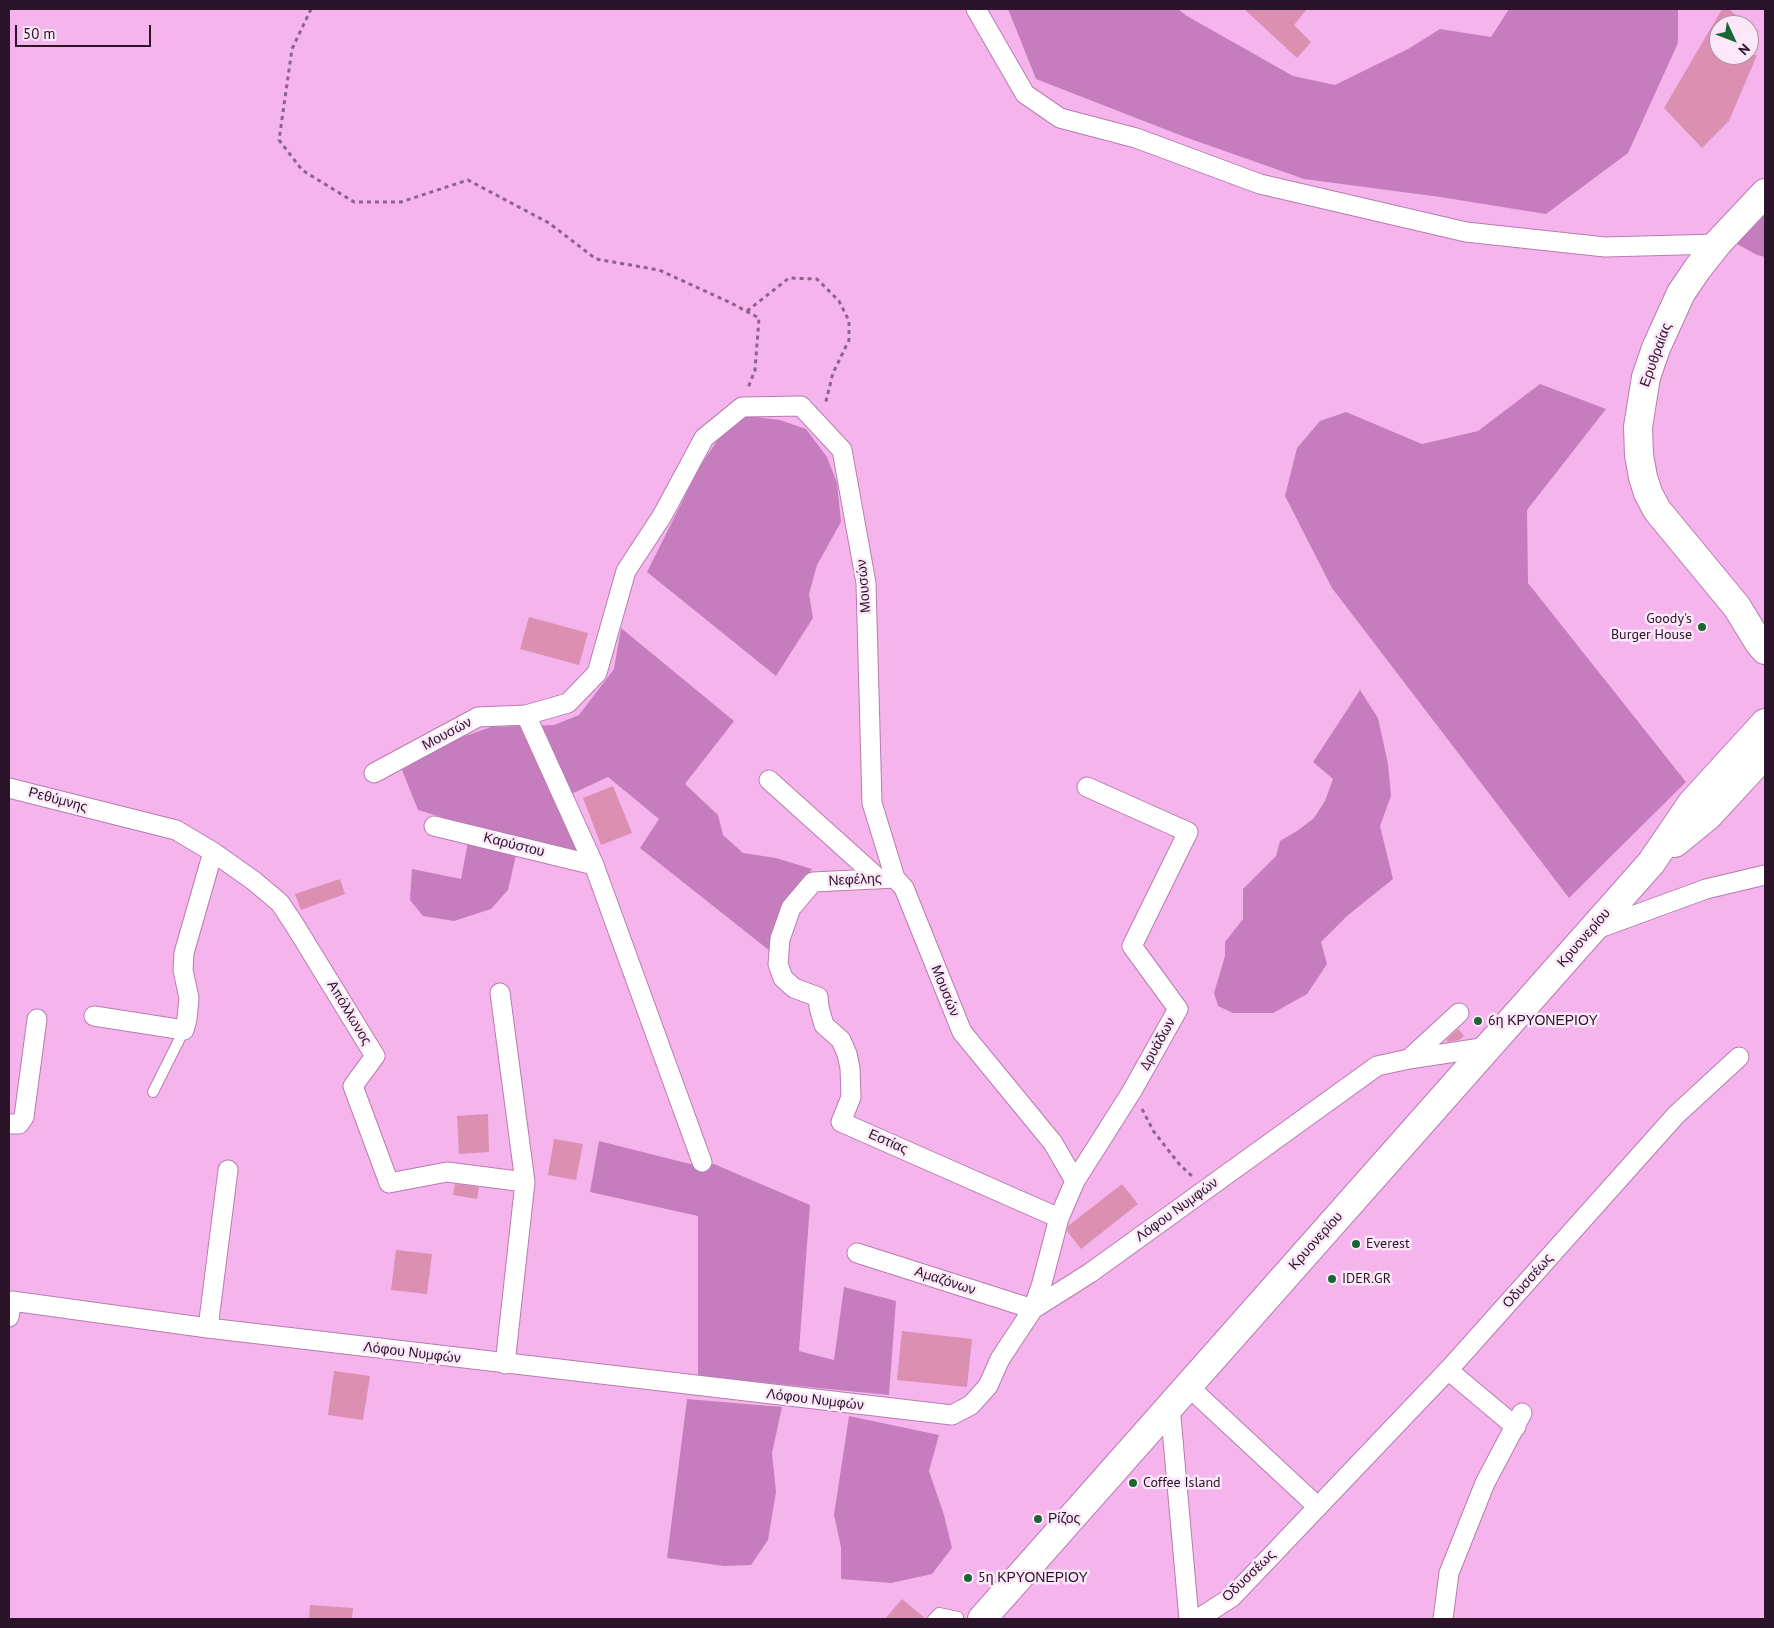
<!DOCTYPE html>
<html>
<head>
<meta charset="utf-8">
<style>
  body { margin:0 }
  #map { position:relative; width:1774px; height:1628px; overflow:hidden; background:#f5b5ec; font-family:"PT Sans",sans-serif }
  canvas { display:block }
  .frame { position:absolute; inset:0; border:10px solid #2b1429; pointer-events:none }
  .north { position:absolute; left:1709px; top:15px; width:50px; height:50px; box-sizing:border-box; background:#fbe7f8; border:1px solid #a893a5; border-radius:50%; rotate:133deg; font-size:14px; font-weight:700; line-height:20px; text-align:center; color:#2b1429 }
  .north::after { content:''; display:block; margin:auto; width:18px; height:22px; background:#196635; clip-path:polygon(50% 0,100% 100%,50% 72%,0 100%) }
  .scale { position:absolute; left:15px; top:25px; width:136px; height:22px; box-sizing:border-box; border:2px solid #2b1429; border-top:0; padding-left:6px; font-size:15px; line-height:18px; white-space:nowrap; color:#2b1429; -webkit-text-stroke:4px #fbe7f8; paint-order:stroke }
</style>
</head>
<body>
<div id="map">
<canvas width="1774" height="1628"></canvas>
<div class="frame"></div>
<div class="north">N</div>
<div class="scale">50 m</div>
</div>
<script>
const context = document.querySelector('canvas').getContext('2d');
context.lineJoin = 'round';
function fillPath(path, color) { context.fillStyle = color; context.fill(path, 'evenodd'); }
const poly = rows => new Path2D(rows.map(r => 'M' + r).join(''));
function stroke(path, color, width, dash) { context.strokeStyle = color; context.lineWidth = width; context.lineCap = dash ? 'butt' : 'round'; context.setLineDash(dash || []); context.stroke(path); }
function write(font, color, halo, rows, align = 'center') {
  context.font = font + ' "PT Sans",sans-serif'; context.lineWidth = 5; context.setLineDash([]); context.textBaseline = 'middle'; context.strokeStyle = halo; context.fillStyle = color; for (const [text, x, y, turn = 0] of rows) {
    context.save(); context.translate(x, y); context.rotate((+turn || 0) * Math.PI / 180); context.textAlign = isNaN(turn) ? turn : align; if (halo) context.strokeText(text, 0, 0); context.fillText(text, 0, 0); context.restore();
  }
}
const forest = poly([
  [1008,9,1178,9,1187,16,1293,76,1335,85,1408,49,1440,29,1491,37,1509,9,1678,9,1678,43,1628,153,1546,214,1440,197,1304,179,1185,137,1036,79],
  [1765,208,1765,257,1757,255,1737,244,1750,226],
  [1540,384,1606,409,1527,510,1528,583,1686,782,1569,898,1332,588,1285,496,1297,448,1320,421,1346,412,1422,444,1478,431],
  [748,416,780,420,806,429,827,457,837,483,841,522,817,565,809,594,813,618,776,676,647,572,700,466,723,432],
  [621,628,734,721,685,784,718,815,723,835,743,853,776,858,812,869,788,898,776,921,770,951,640,848,659,819,608,777,554,802,579,852,520,838,508,890,491,909,454,921,423,916,410,900,412,869,461,879,471,826,418,810,402,770,451,741,491,727,554,725,579,715,614,669],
  [1360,690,1378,718,1388,764,1391,796,1380,826,1393,879,1347,916,1321,942,1327,964,1307,994,1273,1013,1233,1013,1218,1006,1214,993,1225,956,1225,942,1243,919,1243,889,1276,856,1280,841,1297,831,1314,818,1325,801,1333,779,1313,762],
  [599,1141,690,1164,714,1164,810,1205,799,1351,834,1360,844,1287,896,1301,889,1395,698,1376,698,1216,590,1192],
  [687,1399,782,1407,772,1453,776,1492,768,1540,751,1565,724,1566,667,1558],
  [849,1416,939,1435,929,1471,944,1515,952,1548,932,1574,891,1583,841,1579,841,1547,834,1515]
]);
const building = poly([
  [1244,9,1307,9,1294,25,1311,42,1297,58],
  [1722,9,1729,9,1746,25,1719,25,1719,55,1757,55,1729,121,1702,148,1664,108],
  [529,617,588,633,579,665,520,649],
  [613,786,632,833,601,845,583,798],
  [340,879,345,894,301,910,295,894],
  [1458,1029,1464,1036,1459,1040,1448,1042,1446,1040],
  [488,1114,489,1152,459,1154,457,1116],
  [554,1139,583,1144,576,1180,548,1175],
  [455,1184,479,1187,477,1199,453,1195],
  [1122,1184,1138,1204,1081,1249,1067,1231,1068,1226],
  [396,1250,432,1254,427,1294,391,1290],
  [902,1331,972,1339,967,1387,897,1380],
  [334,1371,370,1376,363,1420,328,1415],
  [902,1599,926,1619,885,1619],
  [310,1605,353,1608,352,1619,309,1619]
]);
const path = poly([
  [311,9,292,49,279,140,302,170,354,202,401,202,468,180,549,223,596,259,659,270,731,303,759,318,755,370,748,388],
  [747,311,789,278,817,279,839,301,849,321,849,340,833,373,825,405],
  [1142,1109,1154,1132,1180,1165,1193,1177]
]);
const service = poly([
  [153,1092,184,1030],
  [933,1619,939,1613,958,1617]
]);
const minor = poly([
  [976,9,1025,94,1060,118,1136,138,1260,184,1466,232,1605,247,1717,244],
  [526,715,594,865,702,1162],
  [374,773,478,717,526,715,568,703,597,673,626,571,662,516,704,438,742,407,801,406,842,450,866,583,872,803,895,878,904,888,962,1032,1053,1143,1075,1181],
  [769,780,879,879],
  [9,788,176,830,213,852,254,881,280,903,294,924,375,1056,353,1086,389,1183,447,1172,525,1182],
  [434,826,594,865],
  [895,878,813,882,791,908,780,939,778,964,783,978,794,988,818,997,819,1007,824,1025,841,1040,847,1054,850,1068,851,1097,841,1122,1059,1218],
  [1594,930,1706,889,1765,875],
  [500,993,525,1182,505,1364],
  [94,1016,184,1030,187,1019,189,998,183,970,184,953,213,852],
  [1409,1059,1459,1013],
  [9,1124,19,1124,24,1117,37,1019],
  [857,1253,1033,1309,1042,1283,1059,1218,1075,1181,1132,1091,1178,1009,1132,946,1188,832,1087,787],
  [9,1317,12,1301,208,1328,952,1415,971,1405,988,1386,1000,1359,1033,1309,1090,1273,1377,1066,1409,1059,1488,1047],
  [208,1328,228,1170],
  [1448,1370,1516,1427],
  [1188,1386,1318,1507],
  [1170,1406,1189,1619],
  [1198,1619,1232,1597,1451,1367,1676,1115,1739,1057],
  [1443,1619,1449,1573,1485,1483,1522,1413]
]);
const secondary = poly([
  [1765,193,1717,244,1698,268,1681,293,1656,348,1646,377,1638,427,1639,455,1643,477,1648,493,1657,510,1737,607,1759,643,1765,650]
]);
const primary = poly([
  [1675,843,1708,816,1765,754],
  [982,1619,1651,863,1692,803,1765,723]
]);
const markers = [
  [1702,627,5,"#196635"],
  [1478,1021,5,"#196635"],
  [1356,1244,5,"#196635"],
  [1332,1279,5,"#196635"],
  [1133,1483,5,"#196635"],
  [1038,1519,5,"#196635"],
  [968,1578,5,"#196635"]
];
const streetNames = [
  ["Ερυθραίας",1656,355,-70],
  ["Μουσών",864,586,-95],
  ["Μουσών",447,734,-28],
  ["Ρεθύμνης",58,800,15],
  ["Καρύστου",514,845,14],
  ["Νεφέλης",855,880,-3],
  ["Κρυονερίου",1584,938,-49],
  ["Μουσών",945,991,68],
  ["Απόλλωνος",349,1013,59],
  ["Δρυάδων",1158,1044,-61],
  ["Εστίας",888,1142,24],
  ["Λόφου Νυμφών",1177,1210,-36],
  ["Κρυονερίου",1316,1241,-48],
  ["Αμαζόνων",945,1281,18],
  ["Οδυσσέως",1528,1281,-48],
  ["Λόφου Νυμφών",412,1353,7],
  ["Λόφου Νυμφών",815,1400,7],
  ["Οδυσσέως",1249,1576,-44]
];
const poiNames = [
  ["Goody's",1692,619,"right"],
  ["Burger House",1692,635,"right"],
  ["6η ΚΡΥΟΝΕΡΙΟΥ",1488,1021],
  ["Everest",1366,1244],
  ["IDER.GR",1342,1279],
  ["Coffee Island",1143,1483],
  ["Ρίζος",1048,1519],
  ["5η ΚΡΥΟΝΕΡΙΟΥ",978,1578]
];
fillPath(forest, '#c67dbd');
fillPath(building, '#db8fb1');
stroke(service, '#b77cb0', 12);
stroke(minor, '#b77cb0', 21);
stroke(secondary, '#b77cb0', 30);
stroke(primary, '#b77cb0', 30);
stroke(path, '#8e6389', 3, [4, 4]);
stroke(service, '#fff', 10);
stroke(minor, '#fff', 19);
stroke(secondary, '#fff', 28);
stroke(primary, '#fff', 28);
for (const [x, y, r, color] of markers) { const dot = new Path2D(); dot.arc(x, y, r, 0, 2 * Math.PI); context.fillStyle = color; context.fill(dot); stroke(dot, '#fbe7f8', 2); }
write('14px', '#2b1429', '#fbe7f8', streetNames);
write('14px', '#2b1429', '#fbe7f8', poiNames, 'left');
</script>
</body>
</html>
